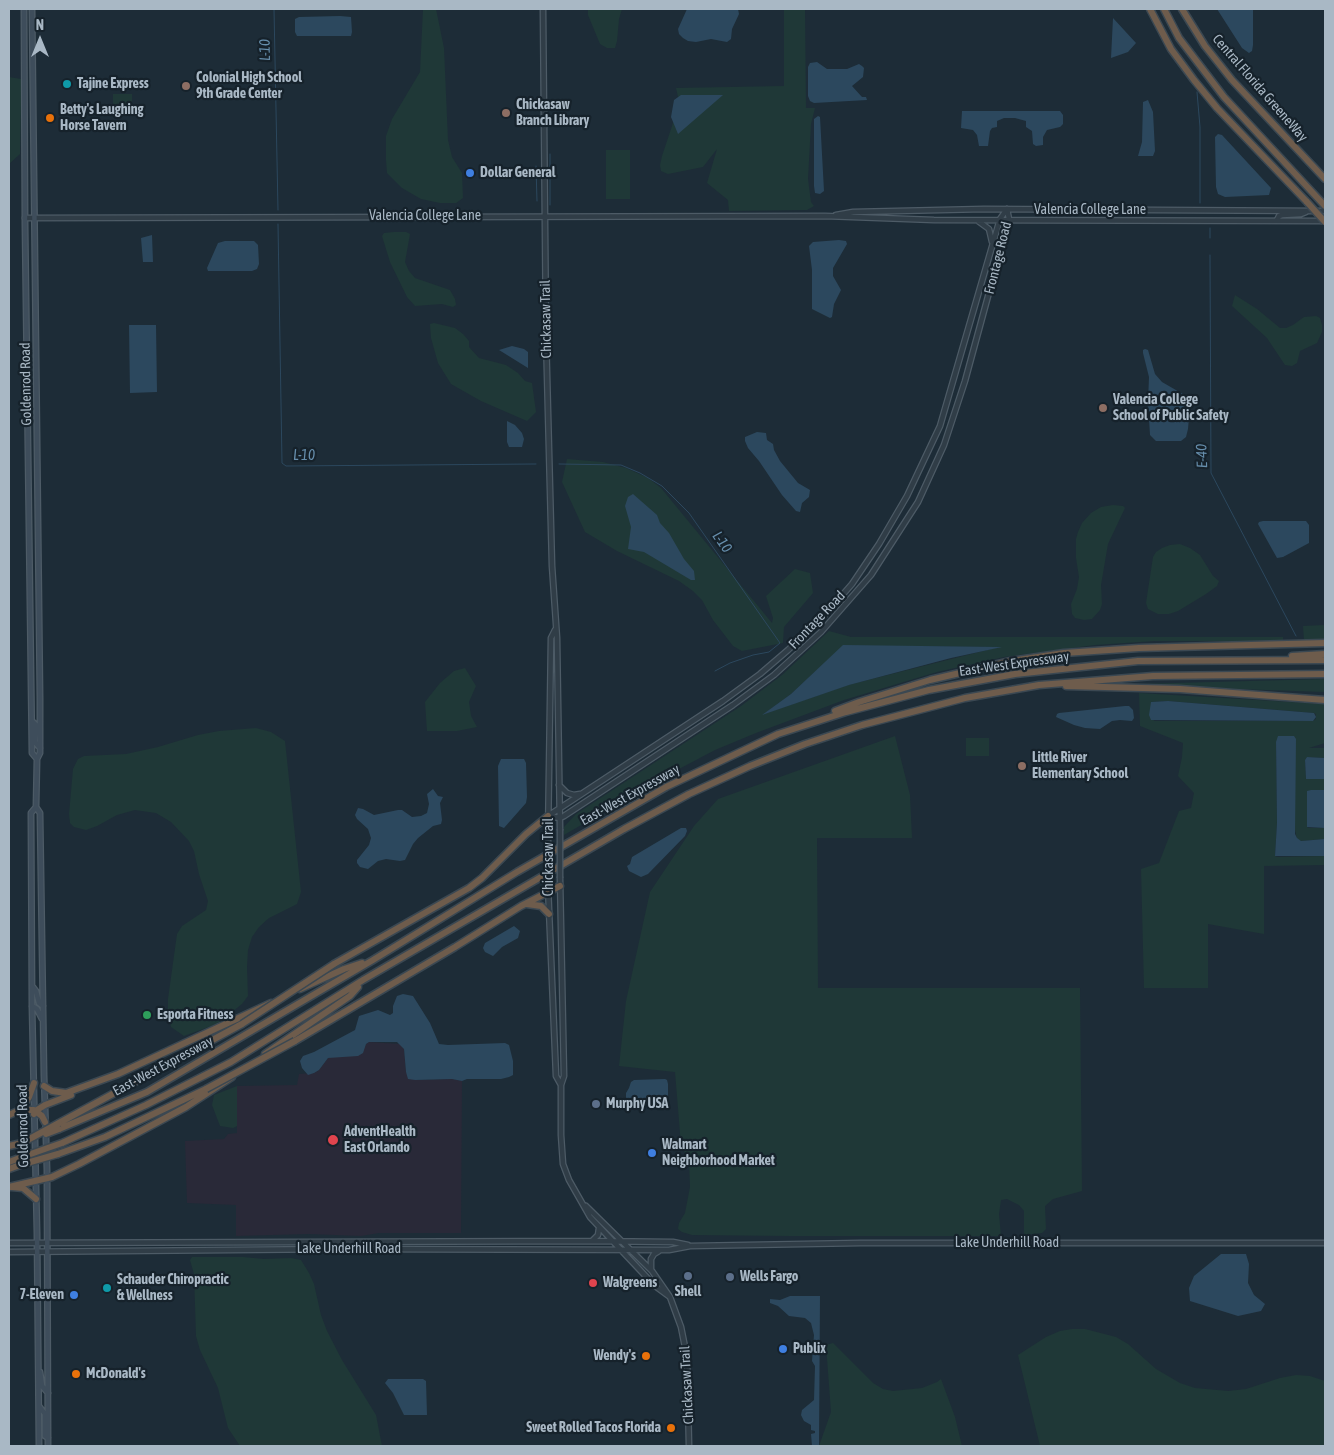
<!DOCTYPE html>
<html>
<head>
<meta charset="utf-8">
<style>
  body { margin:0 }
  #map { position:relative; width:1334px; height:1455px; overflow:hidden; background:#1d2c37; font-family:"Asap Condensed",sans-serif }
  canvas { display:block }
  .frame { position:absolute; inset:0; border:10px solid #a9b8c5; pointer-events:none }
  .north { position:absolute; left:15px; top:15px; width:50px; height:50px; -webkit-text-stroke:4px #16222b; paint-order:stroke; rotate:0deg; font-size:14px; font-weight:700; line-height:20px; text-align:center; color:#a9b8c5 }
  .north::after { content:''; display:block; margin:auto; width:18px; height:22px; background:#a9b8c5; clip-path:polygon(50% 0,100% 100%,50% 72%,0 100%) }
</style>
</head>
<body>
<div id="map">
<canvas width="1334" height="1455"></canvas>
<div class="frame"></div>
<div class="north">N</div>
</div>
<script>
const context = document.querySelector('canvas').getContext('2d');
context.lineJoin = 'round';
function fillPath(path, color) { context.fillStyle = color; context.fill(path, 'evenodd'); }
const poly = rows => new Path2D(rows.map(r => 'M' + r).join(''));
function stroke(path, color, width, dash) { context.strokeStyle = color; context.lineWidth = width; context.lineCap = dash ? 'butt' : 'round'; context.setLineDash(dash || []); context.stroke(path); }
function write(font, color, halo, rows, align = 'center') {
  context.font = font + ' "Asap Condensed",sans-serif'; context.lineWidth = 4.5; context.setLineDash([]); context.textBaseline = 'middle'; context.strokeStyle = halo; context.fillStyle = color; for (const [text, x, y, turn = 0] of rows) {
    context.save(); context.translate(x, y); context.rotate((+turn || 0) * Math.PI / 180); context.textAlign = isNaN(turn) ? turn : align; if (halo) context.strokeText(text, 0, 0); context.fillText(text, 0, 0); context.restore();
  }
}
const medical = poly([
  [369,1042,400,1044,404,1049,406,1072,415,1080,452,1079,462,1081,461,1233,379,1233,361,1236,309,1234,236,1236,236,1205,187,1203,185,1141,224,1139,228,1134,237,1133,237,1086,297,1085,299,1074,314,1073,319,1070,328,1058,365,1047,366,1044]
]);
const green = poly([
  [423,9,436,9,444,48,448,140,452,157,462,173,463,198,456,203,440,203,421,199,402,188,387,173,386,160,386,136,392,119,420,72],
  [588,9,622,9,619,19,617,41,615,48,607,48,600,44,588,15],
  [784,9,805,9,806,108,815,108,811,124,808,179,811,202,814,206,807,210,729,211,728,200,707,183,717,149,703,167,668,174,661,171,660,165,662,156,672,126,679,101,676,88,784,86],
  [9,77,21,79,21,107,20,154,9,164],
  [113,94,132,94,132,115,113,115],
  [606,150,630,150,630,199,606,199],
  [394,232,406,232,410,234,405,262,409,271,415,278,450,290,455,299,456,305,453,307,442,304,415,306,407,297,390,262,382,236,384,233],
  [1235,295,1257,309,1280,328,1286,328,1293,325,1304,317,1316,316,1320,318,1322,325,1322,332,1317,343,1300,351,1297,363,1292,366,1285,365,1267,338,1232,306],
  [434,323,455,328,463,334,469,341,469,347,479,358,506,365,518,373,525,381,532,383,536,412,527,421,481,401,451,384,438,363,431,338,430,324],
  [567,459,603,462,626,468,648,478,661,488,772,623,773,618,766,596,795,569,810,573,813,593,784,627,783,643,742,651,733,646,713,620,702,600,693,591,679,581,617,551,585,532,562,482],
  [1113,505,1123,506,1125,508,1108,544,1101,585,1102,604,1100,610,1092,619,1084,620,1075,618,1072,614,1071,604,1077,589,1079,577,1076,558,1076,539,1078,532,1082,523,1091,513,1101,507],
  [1180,544,1190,548,1200,555,1213,576,1219,581,1217,586,1206,594,1178,611,1169,614,1158,614,1148,609,1146,603,1153,557,1156,552,1162,548,1170,545],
  [1325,625,1325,639,1304,640,1303,626],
  [829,631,851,637,1283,637,1283,641,1155,641,1095,645,1004,657,937,672,844,700,756,733,715,750,662,778,564,835,564,827,576,814,741,706,782,675],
  [843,646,999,647,848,685,764,714,791,694],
  [465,668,476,686,469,702,471,716,477,727,457,731,427,731,425,702,440,683,454,671],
  [1325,679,1325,692,1176,687,1136,684],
  [1139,693,1325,704,1325,743,1309,748,1325,748,1325,758,1307,757,1305,760,1306,779,1325,779,1325,790,1307,791,1307,823,1308,828,1325,828,1325,839,1301,841,1297,839,1276,742,1277,823,1275,856,1277,857,1325,856,1325,865,1264,866,1264,934,1208,924,1208,988,1144,988,1141,869,1159,863,1179,811,1191,808,1194,793,1178,776,1182,757,1183,743,1140,726],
  [1168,701,1314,713,1316,714,1316,719,1313,721,1154,721,1151,702],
  [256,728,271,732,285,741,301,892,297,904,269,918,259,927,252,937,248,950,247,967,248,996,242,1004,217,1024,184,1036,171,1027,168,1016,168,999,177,934,182,926,206,910,208,901,199,874,194,851,189,841,171,822,156,813,135,810,117,815,97,826,86,830,74,827,70,823,69,814,73,769,78,759,84,756,126,754,158,747,198,735,219,731],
  [895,736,910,795,912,838,817,838,818,988,1080,988,1082,1191,1053,1199,1045,1206,1046,1229,1042,1233,1024,1235,1024,1211,1019,1205,1007,1199,1001,1200,999,1214,1001,1236,789,1236,692,1235,682,1232,678,1229,679,1223,685,1213,690,1187,689,1161,681,1145,675,1072,619,1066,626,1001,650,892,694,826,718,799],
  [966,738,989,738,989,756,966,756],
  [237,1086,237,1126,233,1128,220,1126,212,1105,214,1095],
  [192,1257,243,1257,264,1259,291,1258,301,1260,309,1273,314,1284,321,1315,327,1331,342,1360,376,1415,382,1446,240,1446,228,1428,218,1388,200,1350,196,1336,194,1274,190,1260],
  [1072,1329,1085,1329,1116,1337,1128,1344,1156,1369,1180,1383,1195,1388,1228,1391,1246,1389,1280,1378,1296,1375,1310,1376,1325,1381,1325,1446,1040,1446,1018,1355,1046,1337,1060,1331],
  [833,1343,873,1383,883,1389,893,1391,922,1388,937,1382,941,1379,955,1417,962,1446,819,1446,831,1412,826,1345]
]);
const water = poly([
  [687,9,738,9,739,14,732,29,731,39,727,42,711,39,696,42,688,41,683,38,679,34,678,29],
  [1217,9,1253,9,1253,45,1252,51,1249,53,1242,48],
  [340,16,351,17,352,32,351,36,297,36,295,32,295,19,299,17],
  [1113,18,1136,43,1128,52,1111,58],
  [817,62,827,69,847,69,859,64,862,66,864,68,863,77,852,86,862,97,866,97,867,100,814,103,810,101,808,96,808,67,810,63],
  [681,95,723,95,678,134,671,117,674,100],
  [1148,100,1153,112,1155,151,1153,156,1138,156,1142,142,1143,102],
  [962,111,1060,111,1063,115,1063,124,1060,127,1047,130,1043,137,1043,145,1036,146,1033,144,1032,131,1026,127,1026,121,1015,118,1004,118,997,121,997,127,992,128,990,131,988,146,979,146,977,135,973,130,961,128],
  [818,116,820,117,824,191,820,194,815,193,814,186,814,119],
  [1218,134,1222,135,1271,188,1269,195,1225,197,1218,194,1216,187,1215,137],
  [152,235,153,262,143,262,141,238],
  [839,240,846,241,847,244,833,268,833,276,841,290,834,304,832,317,830,318,812,309,812,270,809,246,813,242],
  [254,241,258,245,259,264,257,269,252,271,208,271,207,268,218,243,225,241],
  [129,325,156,325,157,392,130,393],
  [512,346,524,349,528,352,528,368,499,350],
  [1145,349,1148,350,1155,374,1162,382,1188,397,1189,417,1188,429,1186,437,1181,441,1156,441,1150,435,1148,402,1149,377,1143,353,1143,350],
  [507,421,515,425,522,433,524,439,522,447,509,447,507,442],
  [757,432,766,433,767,440,773,444,774,450,780,461,798,483,810,490,809,497,802,503,800,512,796,511,782,495,759,461,748,448,745,441,745,437],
  [633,494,657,515,660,523,669,533,684,559,694,571,695,580,691,580,644,552,628,549,631,527,625,506,628,497],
  [1263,521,1306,521,1309,525,1309,543,1283,557,1277,558,1258,524,1259,522],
  [843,645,1002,647,951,658,849,685,762,715,791,694],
  [1168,701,1314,713,1316,717,1313,721,1151,720,1149,715,1151,702],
  [1125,706,1129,706,1133,710,1134,718,1132,721,1120,720,1112,721,1100,729,1085,728,1074,725,1056,717,1057,714,1059,713],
  [1278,736,1294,736,1296,739,1295,834,1297,838,1301,841,1325,839,1325,856,1275,856,1277,823,1276,742],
  [1307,757,1325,758,1325,779,1306,779,1305,760],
  [501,759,524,759,526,763,527,797,526,803,504,828,499,826,498,766],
  [433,789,438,796,443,797,440,803,442,820,441,824,433,826,418,838,413,844,405,860,400,861,386,859,378,861,368,869,360,867,357,863,357,860,369,845,371,838,368,829,357,819,355,815,358,808,363,809,374,815,398,810,402,810,412,817,421,816,427,813,429,804,427,794],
  [1311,790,1325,790,1325,828,1307,827,1307,791],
  [681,828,686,828,687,831,685,836,648,874,641,877,629,871,627,866,630,864,632,857],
  [514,926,520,931,518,938,502,947,493,956,485,952,483,948,485,943],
  [403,994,413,996,430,1023,439,1044,448,1045,505,1043,509,1045,513,1061,513,1075,509,1077,501,1079,467,1079,462,1081,452,1079,415,1080,408,1079,406,1072,404,1049,397,1042,369,1042,366,1044,363,1053,358,1056,328,1058,319,1070,314,1073,308,1075,302,1068,300,1061,303,1056,314,1052,355,1030,359,1016,378,1010,390,1015,393,1013,393,1006,397,996],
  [665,1079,667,1080,668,1084,668,1104,652,1097,647,1099,644,1104,633,1105,626,1099,626,1093,629,1088,631,1082,634,1080],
  [1221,1254,1246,1254,1249,1264,1248,1283,1254,1295,1265,1304,1261,1311,1238,1316,1190,1301,1189,1288,1194,1276],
  [790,1296,820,1296,819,1446,812,1446,811,1434,815,1433,815,1431,811,1430,811,1425,804,1421,801,1415,802,1410,814,1400,815,1366,812,1361,814,1335,811,1323,805,1318,789,1316,778,1306,770,1303,770,1299,780,1300],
  [388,1379,423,1379,426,1381,427,1415,404,1415,393,1393,385,1383]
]);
const stream = poly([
  [274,9,278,210],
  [1197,92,1200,127,1200,203],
  [536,166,537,201],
  [550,205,550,154],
  [278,224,282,463,286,466,536,464],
  [1210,228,1210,238],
  [1210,255,1211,473,1296,636],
  [559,464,621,465,640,473,662,486,689,513,780,643,769,652,753,655,730,663,715,671]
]);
const tertiary = poly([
  [543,9,546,335,552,566,557,638,560,829],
  [836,215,853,212,984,209,1325,211],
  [25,218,825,216,934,220,1324,221],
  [1277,220,1279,216,1282,215,1301,214,1306,212],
  [978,221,989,229,992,242],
  [559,785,567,793,574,795,580,794],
  [548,816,560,818,564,816,733,705,774,675,821,632,871,575,918,502,944,445,965,381,1009,219,1007,209],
  [548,816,723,701,760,674,788,650,824,616,852,584,879,544,907,496,940,426,1000,219,1007,209],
  [548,837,551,638,555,630],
  [560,878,564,1076,561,1085,561,1135,563,1164,569,1180,590,1217,655,1286,670,1297],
  [548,886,556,1076,561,1085],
  [586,1206,652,1271,670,1297,681,1327,687,1357,689,1446],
  [592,1241,598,1235,599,1228],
  [9,1243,592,1241,673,1242,688,1245],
  [9,1252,342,1249,669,1250,690,1246,860,1243,1325,1243],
  [651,1269,651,1259,654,1254,659,1251]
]);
const secondary = poly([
  [24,9,25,224,32,753,37,759],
  [32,9,40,698,40,753,37,759,36,807,40,813,44,1075,47,1170,48,1446],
  [32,721,36,725,35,742,40,748],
  [36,807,31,813,32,1006,37,1233,39,1446],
  [33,987,36,991,39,1003,43,1006],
  [32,1006,37,1009,42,1019],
  [40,1372,42,1386,48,1393],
  [39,1406,45,1414,45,1436,48,1438]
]);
const motorway = poly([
  [1150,9,1171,49,1194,80,1217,108,1307,202],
  [1164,9,1179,38,1224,97,1325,206],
  [1182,9,1205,46,1232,80,1325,179],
  [1292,656,1325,654],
  [1066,686,1180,689,1325,700],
  [835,711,859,702,930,680,1011,661,1064,653,1139,648,1325,643],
  [527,904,541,906,549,914],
  [334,964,469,888,482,878,526,834,548,816],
  [300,989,344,969,362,963],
  [295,1041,455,947,521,906,560,886],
  [265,1054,350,996,358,987],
  [44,1086,52,1091,66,1093,118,1074,271,1003],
  [20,1110,29,1097,34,1083],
  [34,1114,37,1110,45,1105,71,1095],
  [9,1115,20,1110,34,1110,42,1116,45,1122],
  [59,1123,242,1024],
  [59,1129,147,1092,373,960,517,872,666,787,778,734,846,712,929,690,1015,674,1138,661,1325,660],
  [62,1143,146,1105,231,1062,363,980,624,829,689,794,750,766,805,744,862,725,965,698,1039,685,1153,676,1325,674],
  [9,1146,22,1143],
  [58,1154,105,1137,206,1089],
  [9,1162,22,1157],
  [9,1169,20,1165],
  [9,1187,52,1177,79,1164,186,1107,232,1077],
  [12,1187,23,1188,36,1199]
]);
const tertiaryBridge = poly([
  [560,829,560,878],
  [548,837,548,886]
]);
const motorwayBridge = poly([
  [1307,202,1325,222],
  [242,1024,334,964],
  [206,1089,295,1041],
  [46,1134,59,1129],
  [22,1143,59,1123],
  [22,1157,62,1143],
  [20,1165,58,1154]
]);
const markers = [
  [67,84,5,"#0f9aa8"],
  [186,86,5,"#8d6e63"],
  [506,113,5,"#8d6e63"],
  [50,118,5,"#e8710a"],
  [470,173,5,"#3f7fe0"],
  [1103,408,5,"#8d6e63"],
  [1022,766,5,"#8d6e63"],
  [147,1015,5,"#2e9e5b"],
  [596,1104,5,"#5c6f8a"],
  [333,1140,6,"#e0444e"],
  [652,1153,5,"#3f7fe0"],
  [688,1276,5,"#5c6f8a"],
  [730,1277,5,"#5c6f8a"],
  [593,1283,5,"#e0444e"],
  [107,1288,5,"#0f9aa8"],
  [74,1295,5,"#3f7fe0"],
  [783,1349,5,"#3f7fe0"],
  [646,1356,5,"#e8710a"],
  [76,1374,5,"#e8710a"],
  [671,1428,5,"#e8710a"]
];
const poiNames = [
  ["Colonial High School",196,78],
  ["9th Grade Center",196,94],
  ["Tajine Express",77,84],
  ["Chickasaw",516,105],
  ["Branch Library",516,121],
  ["Betty's Laughing",60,110],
  ["Horse Tavern",60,126],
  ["Dollar General",480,173],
  ["Valencia College",1113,400],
  ["School of Public Safety",1113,416],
  ["Little River",1032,758],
  ["Elementary School",1032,774],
  ["Esporta Fitness",157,1015],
  ["Murphy USA",606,1104],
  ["AdventHealth",344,1132],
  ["East Orlando",344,1148],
  ["Walmart",662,1145],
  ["Neighborhood Market",662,1161],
  ["Wells Fargo",740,1277],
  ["Schauder Chiropractic",117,1280],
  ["& Wellness",117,1296],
  ["Walgreens",603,1283],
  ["Shell",688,1292,"center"],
  ["7-Eleven",64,1295,"right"],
  ["Publix",793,1349],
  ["Wendy's",636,1356,"right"],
  ["McDonald's",86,1374],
  ["Sweet Rolled Tacos Florida",661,1428,"right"]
];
const streetNames = [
  ["Central Florida GreeneWay",1260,88,49],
  ["Valencia College Lane",1090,210],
  ["Valencia College Lane",425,216],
  ["Frontage Road",998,258,-76],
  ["Chickasaw Trail",546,319,-91],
  ["Goldenrod Road",26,384,-91],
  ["Frontage Road",817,620,-46],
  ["East-West Expressway",1014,664,-8],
  ["East-West Expressway",630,795,-29],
  ["Chickasaw Trail",549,857,-90],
  ["East-West Expressway",163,1066,-28],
  ["Goldenrod Road",23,1126,-91],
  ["Lake Underhill Road",1007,1243],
  ["Lake Underhill Road",349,1249],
  ["Chickasaw Trail",687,1385,-93]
];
const waterNames = [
  ["L-10",265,50,-91],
  ["L-10",304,455],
  ["E-40",1202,456,-92],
  ["L-10",722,542,55]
];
fillPath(medical, '#292938');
fillPath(green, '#1f3837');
fillPath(water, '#2c485e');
stroke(stream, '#2c485e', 1);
stroke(tertiary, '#4d5b66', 7);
stroke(secondary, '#4d5b66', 7);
stroke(motorway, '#3b4852', 9);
stroke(tertiary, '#303d47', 4.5);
stroke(secondary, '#3e4d5b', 4.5);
stroke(motorway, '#6e5c4c', 6);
stroke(tertiaryBridge, '#4d5b66', 7, []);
stroke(motorwayBridge, '#3b4852', 9, []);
stroke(tertiaryBridge, '#303d47', 4.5);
stroke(motorwayBridge, '#6e5c4c', 6);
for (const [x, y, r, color] of markers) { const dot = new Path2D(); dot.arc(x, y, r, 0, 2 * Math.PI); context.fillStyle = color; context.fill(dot); stroke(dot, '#16222b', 2); }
write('bold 14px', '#a9b8c5', '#16222b', poiNames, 'left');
write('14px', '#a9b8c5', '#16222b', streetNames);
write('italic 15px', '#668eac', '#16222b', waterNames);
</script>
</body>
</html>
